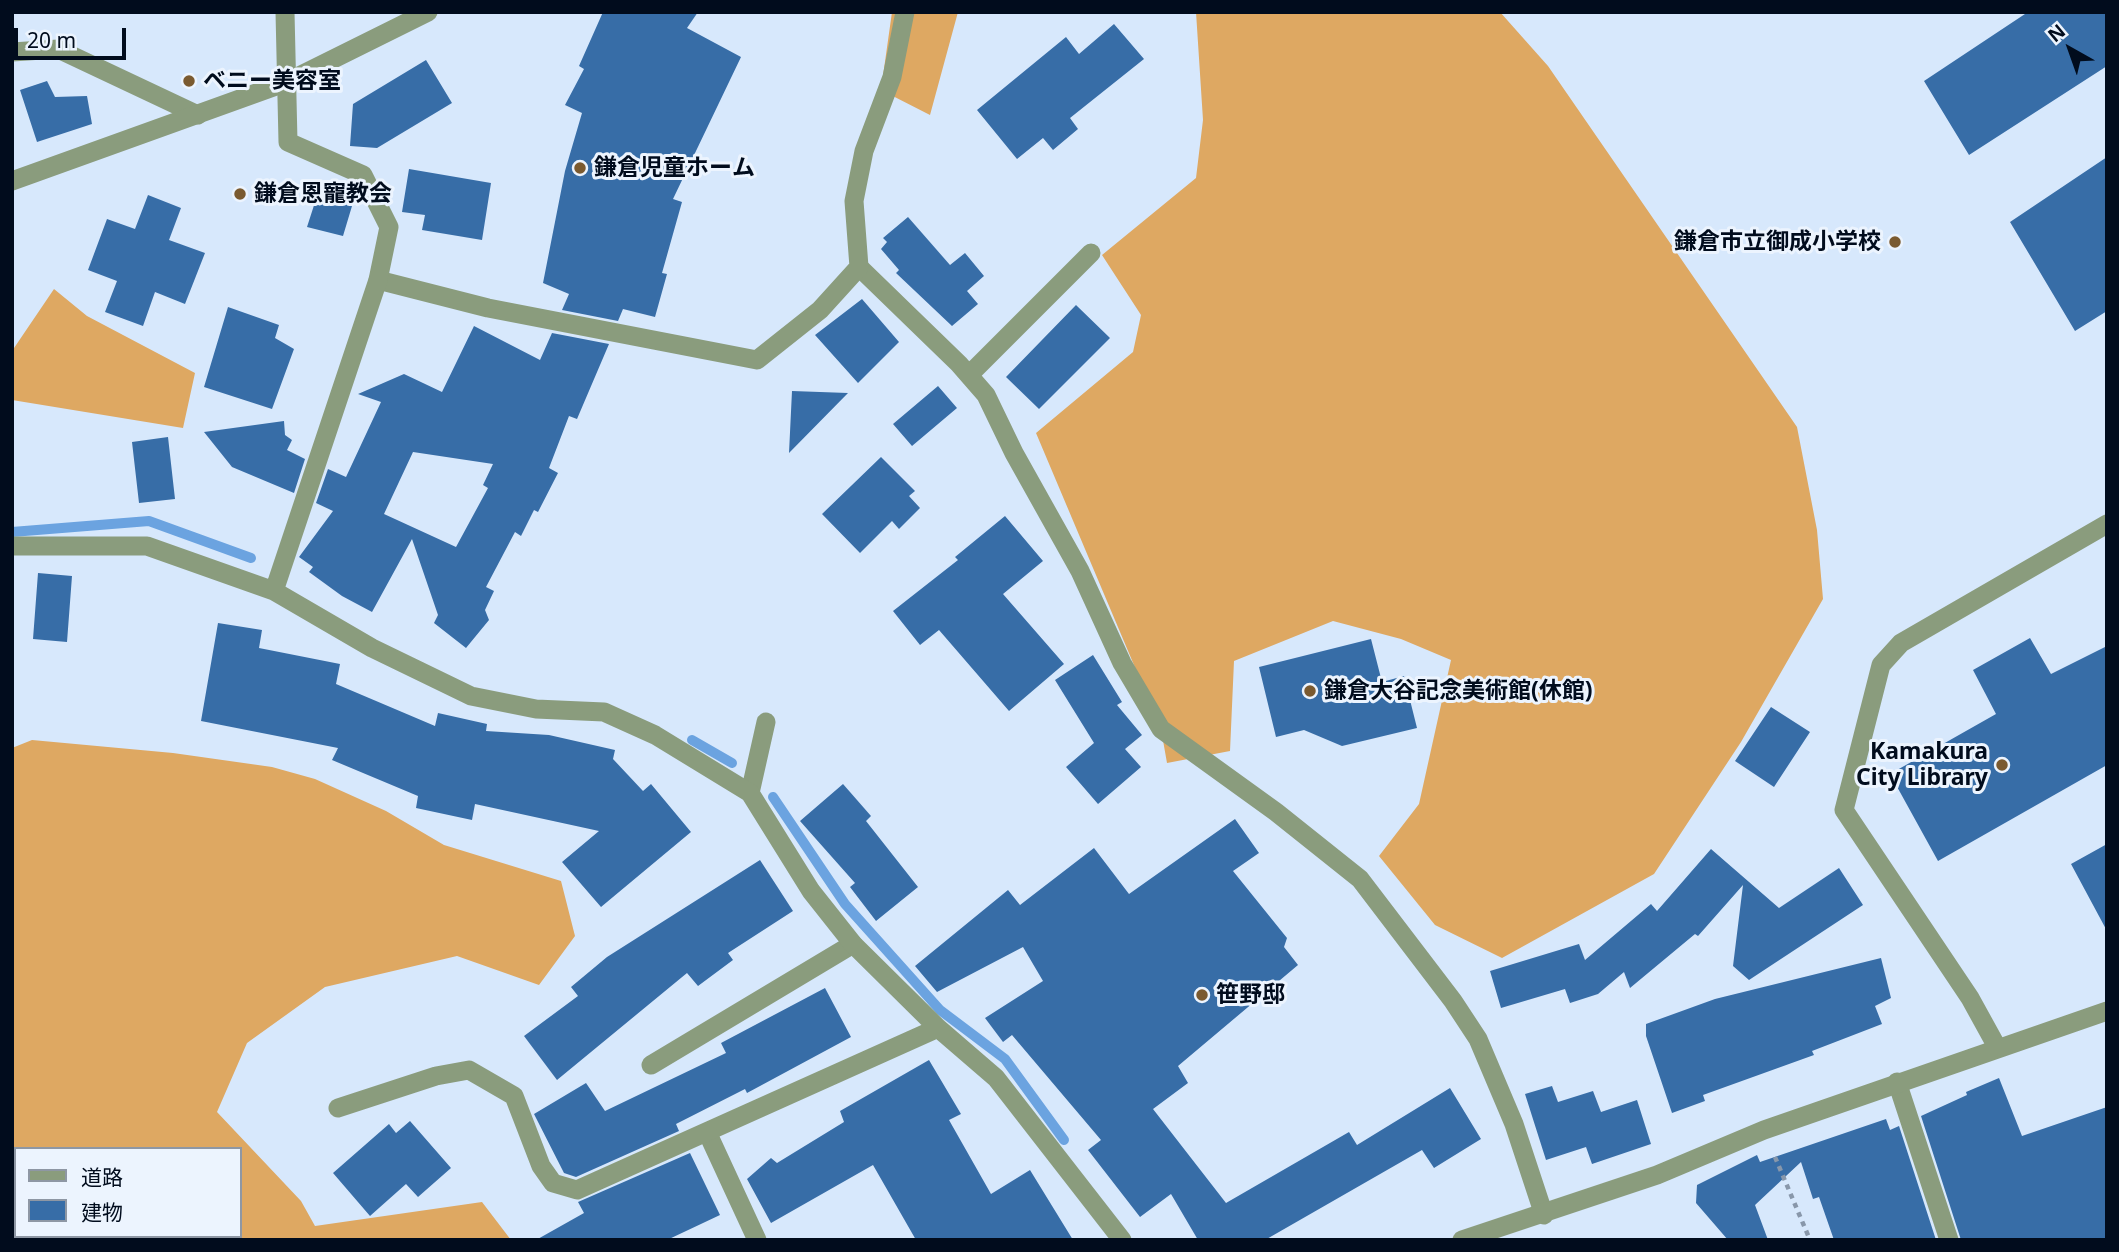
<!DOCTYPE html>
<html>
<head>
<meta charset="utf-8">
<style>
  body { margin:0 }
  #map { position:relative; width:2119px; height:1252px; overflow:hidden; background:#d7e8fc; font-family:"Noto Sans","Noto Sans JP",sans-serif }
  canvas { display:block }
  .frame { position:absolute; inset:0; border:14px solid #010c1d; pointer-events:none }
  .legend { position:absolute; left:14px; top:1147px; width:228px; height:91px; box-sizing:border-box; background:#ecf4fe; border:2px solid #8e97a4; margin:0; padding:9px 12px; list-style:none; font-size:21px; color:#010c1d }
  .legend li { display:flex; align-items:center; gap:14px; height:35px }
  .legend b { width:35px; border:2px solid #8e97a4 }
  .north { position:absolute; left:2035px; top:14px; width:70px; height:70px; -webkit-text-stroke:5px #ecf4fe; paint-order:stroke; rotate:320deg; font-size:19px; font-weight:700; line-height:28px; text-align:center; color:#010c1d }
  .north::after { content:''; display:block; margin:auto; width:24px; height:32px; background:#010c1d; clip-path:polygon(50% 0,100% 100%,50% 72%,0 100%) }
  .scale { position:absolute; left:14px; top:28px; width:112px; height:32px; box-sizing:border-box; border:4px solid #010c1d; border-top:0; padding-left:9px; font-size:21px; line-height:24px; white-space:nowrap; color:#010c1d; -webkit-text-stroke:5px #ecf4fe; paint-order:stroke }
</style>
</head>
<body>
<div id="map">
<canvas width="2119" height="1252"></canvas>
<div class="frame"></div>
<ul class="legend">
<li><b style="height:9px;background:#8a9c7d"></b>道路</li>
<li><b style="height:19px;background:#376da7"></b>建物</li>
</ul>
<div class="north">N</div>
<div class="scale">20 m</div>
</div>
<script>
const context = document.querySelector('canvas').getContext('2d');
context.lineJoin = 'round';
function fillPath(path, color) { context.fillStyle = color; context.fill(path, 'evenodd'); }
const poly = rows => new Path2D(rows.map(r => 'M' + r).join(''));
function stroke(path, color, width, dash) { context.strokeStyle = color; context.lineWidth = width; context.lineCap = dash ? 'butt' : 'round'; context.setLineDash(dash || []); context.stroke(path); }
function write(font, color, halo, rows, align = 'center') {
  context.font = font + ' "Noto Sans","Noto Sans JP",sans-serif'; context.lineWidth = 6; context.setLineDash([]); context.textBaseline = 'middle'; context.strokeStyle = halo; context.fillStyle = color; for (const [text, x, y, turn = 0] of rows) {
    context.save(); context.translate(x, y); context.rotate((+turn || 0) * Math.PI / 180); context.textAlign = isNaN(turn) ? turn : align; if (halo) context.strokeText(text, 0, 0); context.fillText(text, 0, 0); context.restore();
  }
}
const forest = poly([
  [892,12,958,12,930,115,881,90],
  [1196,12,1500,12,1548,66,1797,427,1817,530,1823,599,1741,742,1654,874,1502,958,1435,925,1379,856,1419,804,1451,660,1401,639,1333,621,1234,661,1230,751,1167,763,1161,729,1036,433,1133,352,1141,315,1102,255,1196,178,1203,120],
  [54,289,87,316,195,373,183,428,12,400,12,351],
  [32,740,173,753,272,767,315,779,386,811,444,845,561,881,575,936,539,985,457,956,325,987,247,1043,217,1112,301,1201,315,1226,482,1202,511,1240,12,1240,12,748],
  [16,1149,240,1149,240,1236,16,1236]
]);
const stream = poly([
  [12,532,149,521,251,558],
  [692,740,732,763],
  [773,797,845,904,940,1010,1005,1059,1064,1140]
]);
const building = poly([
  [603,12,698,12,687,28,741,57,673,199,682,202,662,273,667,274,655,317,623,309,618,321,562,310,569,294,543,283,565,171,582,113,565,105,584,69,579,66],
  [2028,12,2107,12,2107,66,1969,155,1924,81],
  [1114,24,1144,59,1070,118,1078,129,1053,150,1043,138,1017,159,977,110,1066,37,1079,54],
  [426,60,452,103,377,148,350,146,353,104],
  [47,81,55,97,87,96,92,124,37,142,20,90],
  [2107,157,2107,311,2075,331,2010,222],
  [409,169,491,183,482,240,422,230,425,215,402,212],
  [148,195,181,208,169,240,205,253,185,304,155,292,143,326,105,312,117,281,88,270,107,219,135,229],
  [317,196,352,206,343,236,307,227],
  [908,217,950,265,965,253,984,276,967,291,978,304,952,326,896,273,899,270,881,249,887,242,883,238],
  [862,299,899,342,858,383,815,335],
  [1076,305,1110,338,1039,409,1006,377],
  [228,307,279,325,275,338,294,349,272,409,204,387],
  [474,326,540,360,552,333,609,344,577,419,569,416,549,468,558,473,538,512,534,510,521,536,515,532,486,587,494,591,485,610,489,620,466,648,434,623,438,615,412,539,372,612,342,596,309,572,313,567,299,557,333,511,316,503,328,469,346,477,381,402,358,394,404,374,442,392],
  [413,452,493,464,483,485,488,488,456,547,384,514],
  [938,386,957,408,912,446,893,424],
  [792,391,848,393,789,453],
  [284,421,285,435,292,440,287,450,305,459,294,493,232,467,204,432],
  [168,437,175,499,139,503,132,442],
  [881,457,915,491,909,496,920,508,899,529,892,521,860,553,822,514],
  [1005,516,1043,561,1003,594,1064,664,1009,711,939,630,920,645,893,611,958,560,955,557],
  [38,573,72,576,67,642,33,639],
  [218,623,262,630,259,648,340,664,336,684,435,726,438,713,487,724,486,731,549,735,615,750,613,759,643,791,651,784,691,832,601,907,562,862,599,831,475,804,472,820,416,808,418,796,332,760,338,748,201,721],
  [2030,638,2051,674,2107,646,2107,765,1938,861,1890,774,1996,714,1973,670],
  [1371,639,1382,682,1404,676,1417,728,1342,746,1304,730,1276,737,1259,667],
  [1093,655,1122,702,1117,705,1142,735,1125,749,1141,767,1098,804,1066,767,1094,743,1055,680],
  [1771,707,1810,732,1774,787,1735,761],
  [843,784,871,816,866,821,918,887,876,921,850,887,855,883,800,821],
  [1235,819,1259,853,1233,871,1287,938,1284,947,1298,965,1178,1066,1188,1083,1153,1109,1226,1203,1349,1132,1357,1145,1450,1088,1481,1139,1434,1168,1422,1150,1265,1240,1198,1240,1171,1194,1140,1217,1088,1150,1101,1140,1012,1035,1003,1042,985,1018,1043,981,1023,947,937,992,915,966,1008,890,1020,905,1094,848,1129,894],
  [2107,844,2107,931,2071,864],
  [1711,849,1779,908,1839,868,1863,905,1749,980,1733,966,1743,885,1698,936,1695,934,1630,988,1624,972,1598,994,1570,1003,1565,989,1501,1008,1490,971,1579,944,1585,960,1651,904,1657,911],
  [760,860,793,911,728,953,733,960,698,986,687,973,557,1080,524,1036,578,996,571,987,607,957],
  [1881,958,1891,998,1875,1006,1882,1024,1812,1051,1814,1055,1703,1095,1705,1101,1672,1113,1646,1036,1646,1024,1715,999],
  [825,988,851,1037,747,1093,745,1089,676,1124,679,1131,576,1177,564,1173,534,1114,586,1083,605,1111,726,1053,721,1043],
  [929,1060,961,1114,949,1120,991,1194,1030,1170,1073,1240,916,1240,873,1165,771,1223,747,1179,771,1158,777,1163,844,1122,840,1111],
  [1999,1078,2022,1136,2107,1107,2107,1240,1961,1240,1921,1116,1967,1095,1966,1092],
  [1552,1086,1558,1102,1593,1091,1601,1112,1637,1100,1651,1144,1592,1164,1586,1147,1546,1160,1525,1094],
  [1886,1119,1890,1130,1899,1126,1936,1240,1834,1240,1819,1197,1813,1199,1801,1162,1755,1205,1768,1240,1728,1240,1696,1203,1697,1185,1757,1155,1760,1162],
  [410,1121,451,1168,418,1197,406,1184,370,1216,333,1173,389,1124,396,1133],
  [690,1153,720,1215,667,1240,536,1240,584,1213,578,1202]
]);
const path = poly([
  [1775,1157,1810,1240]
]);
const service = poly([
  [859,267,959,364,986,395,1014,453,1080,571,1122,663,1161,729,1276,812,1360,879,1453,1001,1478,1039,1514,1124,1544,1215],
  [969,375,1091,253],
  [750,793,766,722],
  [651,1065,853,944],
  [1897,1082,1949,1240],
  [708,1134,757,1240]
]);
const pedestrian = poly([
  [378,280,488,308,757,360,820,310,859,267,854,201,864,151,892,77,905,12]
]);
const minor = poly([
  [12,52,58,49,198,115],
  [12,546,147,546,274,591,372,648,471,696,536,709,604,712,655,735,750,793,811,891,853,944,938,1028,996,1078,1122,1240],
  [274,591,378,280,389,227,363,175,288,142,285,12],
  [1997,1047,1970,998,1844,810,1881,665,1901,643,2107,524],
  [338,1108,436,1076,469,1070,514,1096,541,1166,553,1183,577,1190,938,1028],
  [1462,1240,1657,1175,1764,1130,2107,1011]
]);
const tertiary = poly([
  [12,181,287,82,428,12]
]);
const markers = [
  [189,81,7,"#7a5a30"],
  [580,168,7,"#7a5a30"],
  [240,194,7,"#7a5a30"],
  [1895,242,7,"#7a5a30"],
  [1310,691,7,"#7a5a30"],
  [2002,765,7,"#7a5a30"],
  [1202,995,7,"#7a5a30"]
];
const poiNames = [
  ["ベニー美容室",203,81],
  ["鎌倉児童ホーム",594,168],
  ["鎌倉恩寵教会",254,194],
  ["鎌倉市立御成小学校",1881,242,"right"],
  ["鎌倉大谷記念美術館(休館)",1324,691],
  ["Kamakura",1988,752,"right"],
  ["City Library",1988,778,"right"],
  ["笹野邸",1216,995]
];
fillPath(forest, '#dea862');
stroke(stream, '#6ba3e0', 10);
fillPath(building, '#376da7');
stroke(path, '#8897aa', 4.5, [5, 5]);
stroke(service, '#8a9c7d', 19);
stroke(pedestrian, '#8a9c7d', 19);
stroke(minor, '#8a9c7d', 19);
stroke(tertiary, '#8a9c7d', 19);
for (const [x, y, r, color] of markers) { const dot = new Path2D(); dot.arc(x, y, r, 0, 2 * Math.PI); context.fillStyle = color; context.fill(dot); stroke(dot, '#ecf4fe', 2.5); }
write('bold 23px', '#010c1d', '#ecf4fe', poiNames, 'left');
</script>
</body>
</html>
